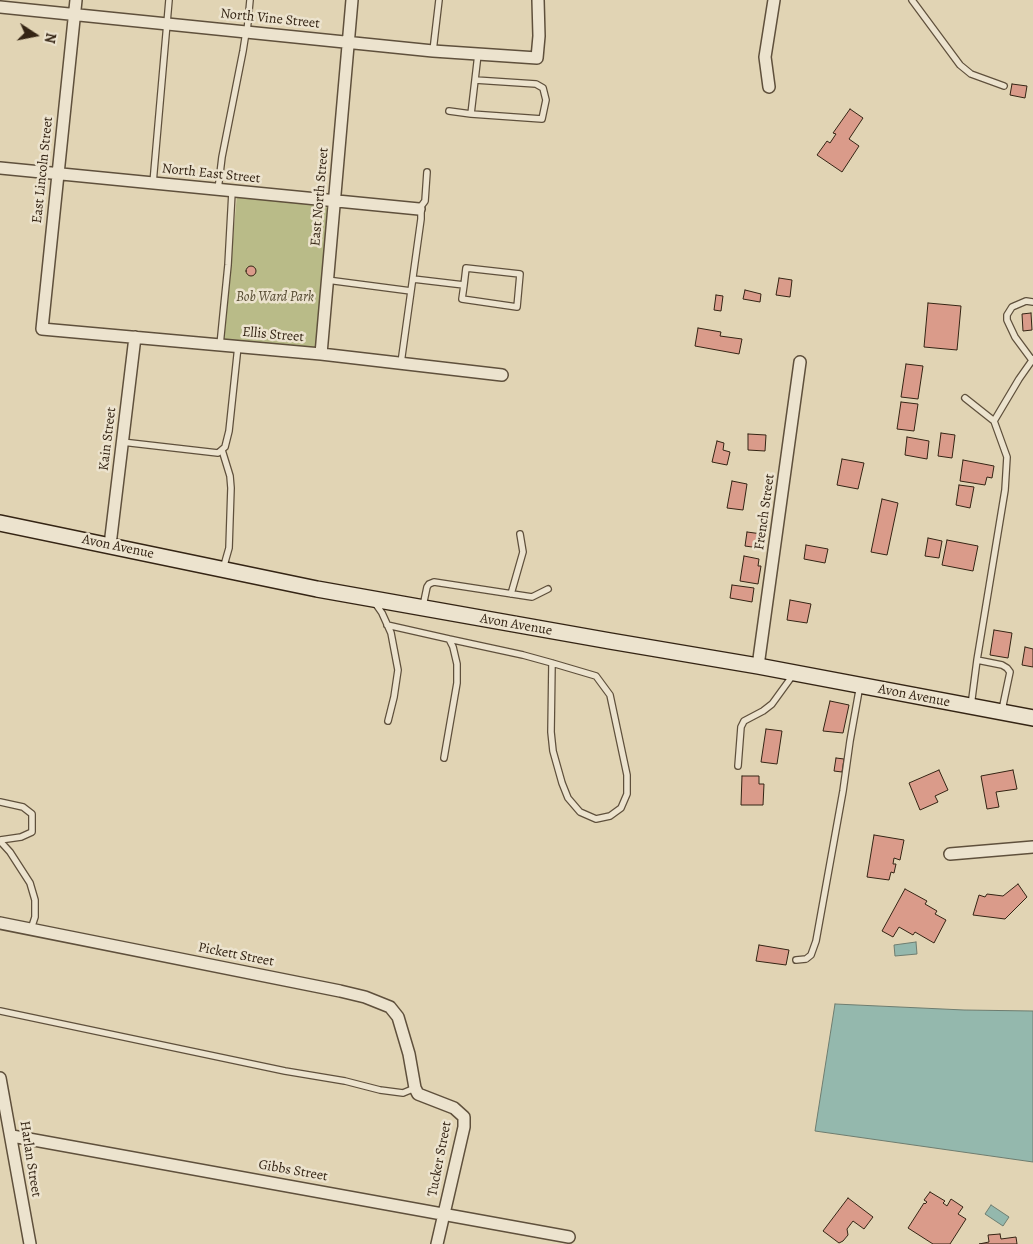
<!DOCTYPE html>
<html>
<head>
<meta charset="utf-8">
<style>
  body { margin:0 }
  #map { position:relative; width:1033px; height:1244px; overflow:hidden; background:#e1d4b4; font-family:Alegreya,serif }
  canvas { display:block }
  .north { position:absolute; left:10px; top:10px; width:50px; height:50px; -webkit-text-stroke:4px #ece3ce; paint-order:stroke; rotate:101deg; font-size:14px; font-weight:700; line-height:20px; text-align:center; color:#342414 }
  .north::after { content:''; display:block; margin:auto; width:18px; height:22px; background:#342414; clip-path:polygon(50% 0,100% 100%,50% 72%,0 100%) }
</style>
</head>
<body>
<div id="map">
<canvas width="1033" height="1244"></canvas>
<div class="north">N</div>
</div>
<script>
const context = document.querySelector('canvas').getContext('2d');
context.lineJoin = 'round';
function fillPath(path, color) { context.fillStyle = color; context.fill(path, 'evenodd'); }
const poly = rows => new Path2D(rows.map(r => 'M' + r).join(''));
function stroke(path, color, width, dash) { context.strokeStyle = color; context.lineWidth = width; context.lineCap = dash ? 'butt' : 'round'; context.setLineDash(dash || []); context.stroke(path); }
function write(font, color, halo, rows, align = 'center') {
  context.font = font + ' Alegreya,serif'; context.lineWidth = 5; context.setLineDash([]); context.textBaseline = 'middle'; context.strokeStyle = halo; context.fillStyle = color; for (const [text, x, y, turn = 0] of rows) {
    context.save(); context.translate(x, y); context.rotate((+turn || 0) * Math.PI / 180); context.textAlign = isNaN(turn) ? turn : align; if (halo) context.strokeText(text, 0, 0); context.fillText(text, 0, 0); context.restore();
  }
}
const green = poly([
  [237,195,329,205,318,354,223,346]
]);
const water = poly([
  [916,942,917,954,895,956,894,945,916,942],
  [835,1004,964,1010,1033,1011,1033,1162,815,1131,835,1004],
  [991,1205,1009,1217,1003,1226,985,1214,991,1205]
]);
const building = poly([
  [1012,84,1027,86,1025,98,1010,95,1012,84],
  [850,109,863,118,849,139,859,146,842,172,817,155,827,141,830,143,836,134,833,133,850,109],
  '246 271a5 5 0 1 1 10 0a5 5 0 1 1-10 0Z',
  [779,278,792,280,790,297,776,295,779,278],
  [745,290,761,294,760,302,743,299,745,290],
  [716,295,723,296,721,311,714,310,716,295],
  [928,303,961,306,957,350,924,347,928,303],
  [1031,313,1032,330,1023,331,1022,314,1031,313],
  [698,328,721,332,720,336,742,339,739,354,695,346,698,328],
  [906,364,923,366,918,399,901,397,906,364],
  [901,402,918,404,914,431,897,429,901,402],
  [941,433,955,435,952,458,938,456,941,433],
  [748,434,766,435,765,451,748,450,748,434],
  [907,437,929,441,927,459,905,455,907,437],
  [717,441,724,443,723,450,730,452,727,465,712,462,717,441],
  [842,459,864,463,858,489,837,485,842,459],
  [963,460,994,466,992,478,987,477,985,485,960,481,963,460],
  [732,481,747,484,743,510,727,508,732,481],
  [959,485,974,487,970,508,956,505,959,485],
  [882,499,898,503,887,555,871,552,882,499],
  [747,532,762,534,759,548,745,546,747,532],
  [928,538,942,541,939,558,925,556,928,538],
  [947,540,978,546,973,571,942,565,947,540],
  [806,545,828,549,825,563,804,559,806,545],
  [744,556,759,559,758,566,761,566,758,584,740,581,744,556],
  [732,585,754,588,752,602,730,598,732,585],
  [790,600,811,604,807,623,787,620,790,600],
  [994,630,1012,633,1008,658,990,655,994,630],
  [1025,647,1033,649,1033,667,1022,665,1025,647],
  [830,701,849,705,843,733,823,731,830,701],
  [766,729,782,731,777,764,761,762,766,729],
  [836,758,844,759,842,772,834,771,836,758],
  [939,770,948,790,935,796,938,802,920,810,909,783,939,770],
  [1013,770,1017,789,996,792,999,807,987,809,981,776,1013,770],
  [742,776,759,776,759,784,764,784,763,805,741,805,742,776],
  [874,835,904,840,900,860,894,858,893,864,896,864,894,873,891,872,889,880,867,877,874,835],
  [1018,884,1027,897,1005,919,973,915,979,895,985,897,987,894,1003,896,1018,884],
  [905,889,927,901,925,904,937,911,935,914,946,920,934,943,915,932,913,935,899,927,893,937,882,931,905,889],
  [759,945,789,950,786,965,756,961,759,945],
  [930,1192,945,1201,943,1203,947,1206,951,1199,963,1207,958,1214,966,1219,950,1244,933,1244,908,1228,924,1203,925,1204,927,1202,924,1200,930,1192],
  [848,1198,873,1217,864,1229,853,1221,847,1229,848,1235,843,1241,839,1243,823,1231,848,1198],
  [1000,1234,1001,1239,1016,1237,1017,1244,979,1244,989,1242,988,1235,1000,1234]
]);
const service = poly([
  [912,0,960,65,971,74,1004,86],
  [247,32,250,0],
  [433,51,439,0],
  [475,80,536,84,543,88,546,100,542,119,471,114,475,80,478,54],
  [449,111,471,114],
  [153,183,169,0],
  [218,190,222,157,243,51,246,32],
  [413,279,464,285,466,268,520,274,517,307,462,299,464,285],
  [327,280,411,291,421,219,421,212,419,209,425,201,427,172],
  [220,345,228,265,232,192],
  [1032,360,1015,337,1007,320,1007,315,1012,307,1026,301,1033,302],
  [401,363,411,291],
  [965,398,994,421,1007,457,1005,490,977,660],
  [994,421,1019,379,1033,359],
  [122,442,218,453,225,447,229,431,238,346],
  [222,450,230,476,231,488,229,548,223,569],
  [511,594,523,552,520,534],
  [375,603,382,613,391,633,398,670,394,697,388,721],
  [423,606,427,587,429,584,434,582,532,597,548,589],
  [387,625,449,639,453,647,457,664,457,683,444,758],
  [449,639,523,655,552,663,596,676,610,695,627,775,627,794,621,808,610,816,596,819,580,812,568,798,562,783,553,751,551,732,552,663],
  [971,706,977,660,1002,665,1007,668,1010,672,1002,710],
  [738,766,741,727,744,721,763,711,772,704,793,675],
  [0,802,23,807,32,814,32,832,21,837,0,840],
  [0,841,10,852,30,883,35,900,35,917,31,929],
  [796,960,806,959,811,955,816,941,843,791,850,741,860,685],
  [0,1011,285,1071,345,1081,380,1090,403,1093,415,1088]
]);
const minor = poly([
  [76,0,42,329,321,354,502,375],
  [0,7,433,51,537,58,539,36,538,0],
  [769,87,765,57,774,0],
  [0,168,419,209],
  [321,354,352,0],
  [110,545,135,337],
  [758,666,800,362],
  [950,854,1033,847],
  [0,923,340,991,365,997,390,1007,398,1017,409,1054,415,1088,418,1094,454,1108,464,1117,464,1127,437,1244],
  [0,1078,30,1244],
  [12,1136,569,1237]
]);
const secondary = poly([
  [0,523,317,589,610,641,758,666,1033,718]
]);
const streetNames = [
  ["North Vine Street",270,19,6],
  ["East Lincoln Street",43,170,-84],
  ["North East Street",211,174,6],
  ["East North Street",320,197,-85],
  ["Ellis Street",273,335,5],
  ["Kain Street",108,439,-83],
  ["French Street",765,512,-82],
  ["Avon Avenue",118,547,12],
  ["Avon Avenue",516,625,10],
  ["Avon Avenue",914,696,11],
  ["Pickett Street",236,955,11],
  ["Harlan Street",30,1159,81],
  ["Tucker Street",440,1159,-79],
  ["Gibbs Street",293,1171,10]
];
const parkNames = [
  ["Bob Ward Park",275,298]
];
fillPath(green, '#b9bb88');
fillPath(water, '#94b8ad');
stroke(water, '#6e7d70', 1);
fillPath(building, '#da9b8a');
stroke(building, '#342414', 1);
stroke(service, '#5f503c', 8);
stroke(minor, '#5f503c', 14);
stroke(secondary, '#342414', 18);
stroke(service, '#ece3ce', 5.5);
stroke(minor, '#ece3ce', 11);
stroke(secondary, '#ece3ce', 15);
write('14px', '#342414', '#ece3ce', streetNames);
write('italic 14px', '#554a31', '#ece3ce', parkNames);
</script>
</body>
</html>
